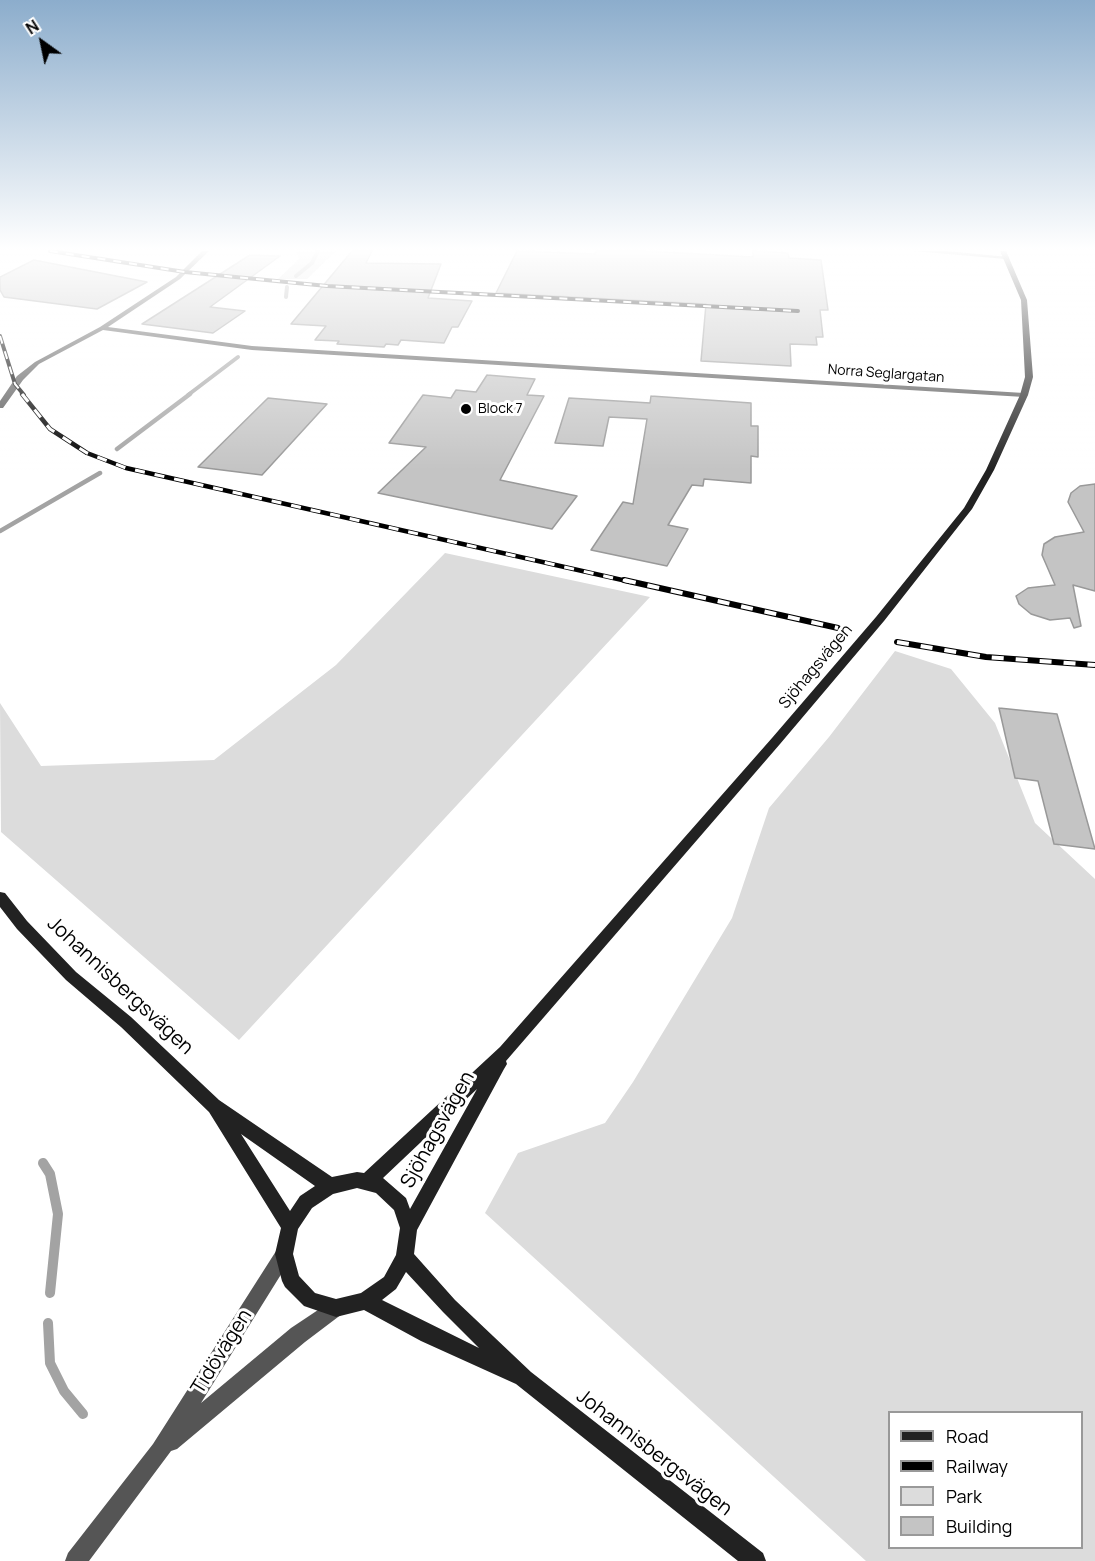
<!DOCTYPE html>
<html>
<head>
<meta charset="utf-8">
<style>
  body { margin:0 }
  #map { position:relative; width:1095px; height:1561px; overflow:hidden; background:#fff; font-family:Manrope,sans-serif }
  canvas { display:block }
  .legend { position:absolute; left:888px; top:1411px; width:195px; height:138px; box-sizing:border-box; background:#fff; border:2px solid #999; margin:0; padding:8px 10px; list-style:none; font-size:18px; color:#000 }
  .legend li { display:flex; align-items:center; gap:12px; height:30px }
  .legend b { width:30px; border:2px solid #999 }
  .north { position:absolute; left:12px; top:12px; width:60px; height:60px; -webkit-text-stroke:4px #fff; paint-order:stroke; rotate:327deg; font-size:16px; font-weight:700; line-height:24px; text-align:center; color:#000 }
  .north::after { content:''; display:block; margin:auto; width:21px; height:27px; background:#000; clip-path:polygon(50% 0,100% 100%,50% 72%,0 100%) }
</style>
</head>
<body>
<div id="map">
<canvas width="1095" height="1561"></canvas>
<ul class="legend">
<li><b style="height:8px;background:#222"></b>Road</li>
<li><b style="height:8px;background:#000"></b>Railway</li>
<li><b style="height:16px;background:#dcdcdc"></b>Park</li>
<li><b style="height:16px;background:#c4c4c4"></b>Building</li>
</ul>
<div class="north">N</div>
</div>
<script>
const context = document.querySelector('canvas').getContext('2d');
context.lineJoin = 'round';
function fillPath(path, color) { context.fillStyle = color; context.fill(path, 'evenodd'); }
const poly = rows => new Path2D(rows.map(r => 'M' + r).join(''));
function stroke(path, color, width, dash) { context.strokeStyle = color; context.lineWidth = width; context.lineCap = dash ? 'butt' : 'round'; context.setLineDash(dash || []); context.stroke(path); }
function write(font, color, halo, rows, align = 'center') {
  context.font = font + ' Manrope,sans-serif'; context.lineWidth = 6; context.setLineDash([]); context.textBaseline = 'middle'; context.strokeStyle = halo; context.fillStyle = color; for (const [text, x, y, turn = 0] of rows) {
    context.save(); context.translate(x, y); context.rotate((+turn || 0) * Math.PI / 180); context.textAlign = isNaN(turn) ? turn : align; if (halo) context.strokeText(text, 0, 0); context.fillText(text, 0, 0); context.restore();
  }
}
const green = poly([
  [296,251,336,251,307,279,278,279,299,259],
  [445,553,650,597,239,1040,1,832,0,703,41,766,214,760,336,665],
  [895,651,951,669,995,723,1035,823,1095,879,1095,1561,866,1561,485,1213,518,1153,605,1123,633,1082,732,918,769,808,829,737],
  [890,1412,1082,1412,1082,1548,890,1548]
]);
const streamFar2 = poly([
  [296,276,312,263,318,251],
  [286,297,287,287],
  [188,395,238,357]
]);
const streamFar1 = poly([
  [117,449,190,394],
  [0,531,100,473]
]);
const stream = poly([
  [43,1163,50,1174,58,1214,50,1293],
  [48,1323,50,1363,64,1391,83,1414]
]);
const building = poly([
  [352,251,372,251,366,263,441,264,428,298,472,301,458,327,452,327,444,343,401,340,398,345,386,344,384,347,337,344,339,341,315,340,326,326,291,324,352,251],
  [517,251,595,254,596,251,645,251,753,257,753,251,756,251,788,253,789,258,821,260,828,310,820,310,823,337,816,337,817,345,790,344,791,366,701,361,706,304,496,293,517,251],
  [250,255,280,256,210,307,245,311,213,333,142,324,250,255],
  [34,260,147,282,97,309,4,297,0,290,0,277,34,260],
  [487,375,535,379,527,395,544,396,500,480,577,496,552,529,378,493,426,447,389,443,423,395,451,398,456,390,476,392,487,375],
  [651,396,751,403,751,426,758,426,758,457,751,456,751,483,704,479,703,486,692,485,668,525,688,529,667,566,591,550,623,502,633,504,647,419,609,417,603,446,555,443,569,398,650,403,651,396],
  [268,398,327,404,262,475,198,467,268,398],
  [1095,484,1095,591,1073,585,1081,626,1074,628,1070,618,1050,620,1031,614,1019,604,1016,596,1028,588,1055,585,1042,555,1044,544,1055,537,1084,532,1068,502,1071,493,1080,486,1095,484],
  [999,708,1057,714,1095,849,1054,844,1038,781,1015,778,999,708]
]);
const minor = poly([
  [202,251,209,251,180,279,108,327,252,346,1024,393,1028,395,1024,397,252,350,103,330,39,364,23,380,3,408,0,408,0,401,17,376,35,362,100,327,176,277,202,251],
  [913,251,946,251,1009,257,1006,259,913,251]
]);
const tertiary = poly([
  [284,1245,290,1248,293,1254,290,1260,201,1403,291,1328,330,1302,336,1299,342,1302,345,1308,342,1314,305,1342,177,1449,171,1451,89,1561,65,1561,68,1553,153,1444,278,1248,284,1245]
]);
const secondary = poly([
  [1000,251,1006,251,1027,300,1033,377,1028,395,994,470,972,509,884,621,780,744,506,1061,507,1064,504,1069,417,1230,414,1254,455,1300,531,1372,763,1553,766,1561,738,1561,516,1384,421,1341,364,1310,336,1317,304,1306,285,1287,282,1281,275,1254,281,1228,209,1112,121,1027,66,980,17,929,0,907,0,892,5,893,27,921,76,972,131,1017,219,1100,332,1177,357,1172,364,1173,500,1047,772,738,876,617,964,508,986,470,1020,395,1025,377,1021,300,1000,251],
  [477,1089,410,1209,406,1198,383,1178,477,1089],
  [241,1134,315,1186,300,1196,290,1211,241,1134],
  [357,1188,376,1193,394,1210,400,1228,396,1255,384,1277,361,1293,336,1299,315,1293,299,1276,293,1254,298,1229,312,1208,333,1194,357,1188],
  [406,1272,443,1312,479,1348,382,1300,396,1289,406,1272]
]);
const railFar2 = poly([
  [50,251,185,272,327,286,798,311],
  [0,336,15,384,24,395]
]);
const railFar1 = poly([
  [22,394,50,429,87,453,126,468,631,582]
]);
const rail = poly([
  [624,580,838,628],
  [897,642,986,657,1095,665]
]);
const markers = [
  [466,409,6,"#000"]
];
const farStreetnames = [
  ["Norra Seglargatan",886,374,4]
];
const farPoinames = [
  ["Block 7",478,409]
];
const streetNames = [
  ["Sjöhagsvägen",816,667,-50]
];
const nearStreetnames = [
  ["Johannisbergsvägen",120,986,43],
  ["Sjöhagsvägen",438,1130,-61],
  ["Tidövägen",222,1352,-58],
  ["Johannisbergsvägen",654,1453,38]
];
fillPath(green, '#dcdcdc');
stroke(streamFar2, '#a3a3a3', 4);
stroke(streamFar1, '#a3a3a3', 4.5);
stroke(stream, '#a3a3a3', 10);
fillPath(building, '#c4c4c4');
stroke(building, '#999', 1.5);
fillPath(minor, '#555');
fillPath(tertiary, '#555');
fillPath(secondary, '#222');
stroke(railFar2, '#000', 4);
stroke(railFar1, '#000', 4.5);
stroke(rail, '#000', 6);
stroke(railFar2, '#fff', 2, [8]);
stroke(railFar1, '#fff', 3, [10]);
stroke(rail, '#fff', 4, [12]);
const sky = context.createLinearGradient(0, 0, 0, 470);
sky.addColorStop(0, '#8cadcc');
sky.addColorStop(0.53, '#fff');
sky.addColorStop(1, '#ffffff00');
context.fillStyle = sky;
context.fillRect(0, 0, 1095, 470);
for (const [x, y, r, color] of markers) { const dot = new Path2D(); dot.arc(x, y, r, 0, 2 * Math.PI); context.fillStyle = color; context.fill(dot); stroke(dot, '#fff', 2); }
write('14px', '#000', '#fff', farStreetnames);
write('14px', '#000', '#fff', farPoinames, 'left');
write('16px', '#000', '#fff', streetNames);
write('20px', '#000', '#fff', nearStreetnames);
</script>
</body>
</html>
